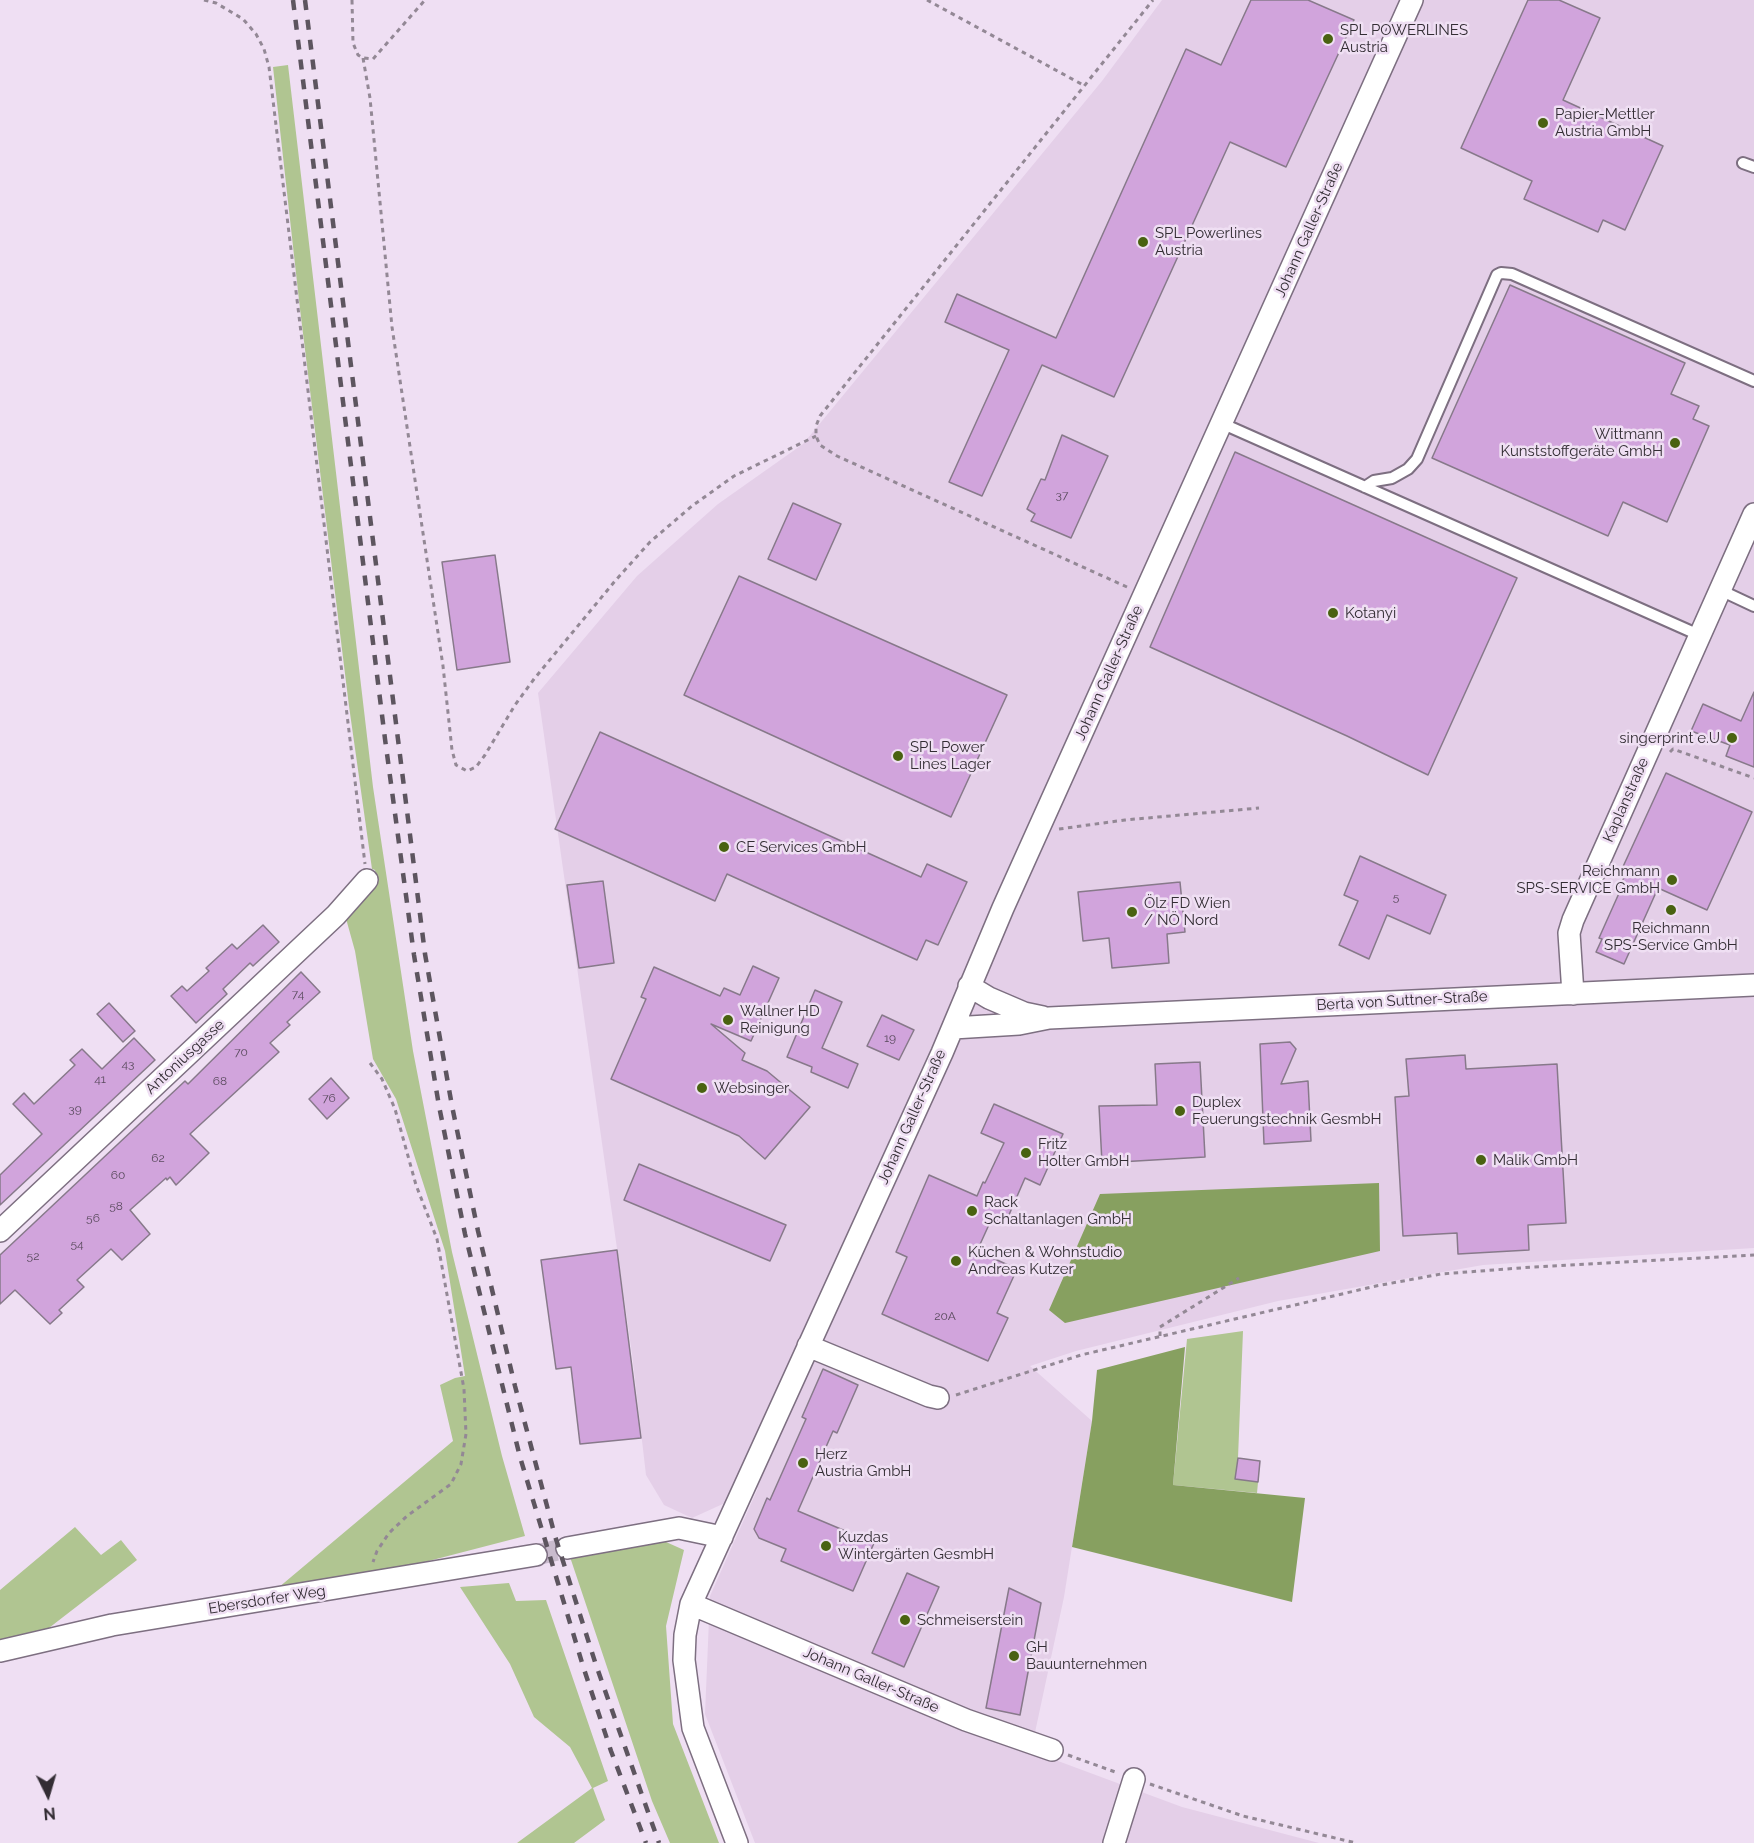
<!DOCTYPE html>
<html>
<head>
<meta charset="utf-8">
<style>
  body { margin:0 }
  #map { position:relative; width:1754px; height:1843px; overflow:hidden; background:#efdff3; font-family:Raleway,sans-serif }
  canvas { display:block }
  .north { position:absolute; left:18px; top:1765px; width:60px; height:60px; -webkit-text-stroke:4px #efdff3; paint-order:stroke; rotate:175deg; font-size:16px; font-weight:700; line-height:24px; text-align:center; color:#332d34 }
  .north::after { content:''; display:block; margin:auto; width:21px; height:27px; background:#332d34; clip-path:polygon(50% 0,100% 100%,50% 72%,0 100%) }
</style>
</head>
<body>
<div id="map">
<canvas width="1754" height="1843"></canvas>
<div class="north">N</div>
</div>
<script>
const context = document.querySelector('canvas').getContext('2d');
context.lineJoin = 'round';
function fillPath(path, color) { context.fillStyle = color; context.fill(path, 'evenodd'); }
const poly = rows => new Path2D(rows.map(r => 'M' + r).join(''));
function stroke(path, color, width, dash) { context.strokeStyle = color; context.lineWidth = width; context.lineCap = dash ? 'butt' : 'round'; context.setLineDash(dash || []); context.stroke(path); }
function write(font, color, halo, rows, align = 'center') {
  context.font = font + ' Raleway,sans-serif'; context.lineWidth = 5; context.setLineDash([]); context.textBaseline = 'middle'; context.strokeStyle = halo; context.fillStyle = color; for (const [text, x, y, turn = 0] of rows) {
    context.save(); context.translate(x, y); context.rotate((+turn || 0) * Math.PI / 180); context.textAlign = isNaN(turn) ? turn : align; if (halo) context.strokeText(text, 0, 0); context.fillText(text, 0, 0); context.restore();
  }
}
const built = poly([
  [1162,0,1754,0,1754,1248,1483,1265,1278,1301,1076,1351,1030,1366,1092,1421,1064,1597,1031,1751,1182,1807,1319,1843,755,1843,705,1714,710,1596,758,1488,692,1518,664,1505,646,1475,632,1354,538,693,637,576,718,504,803,444,1102,81]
]);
const green = poly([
  [288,65,373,787,413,1051,452,1252,502,1456,525,1536,390,1571,272,1593,453,1441,440,1385,455,1378,465,1376,445,1251,396,1099,373,1059,355,951,345,915,377,884,375,870,372,869,349,706,300,309,273,67],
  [1243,1331,1238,1458,1260,1461,1257,1493,1173,1485,1187,1339],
  [75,1527,101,1555,121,1540,137,1560,45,1631,0,1642,0,1590],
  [666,1542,684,1550,666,1626,673,1724,719,1843,670,1843,652,1801,569,1554],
  [509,1583,516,1601,546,1600,608,1781,593,1788,605,1820,574,1843,517,1843,592,1788,570,1747,534,1717,510,1664,460,1587]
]);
const water = poly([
  [1379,1183,1380,1251,1065,1323,1049,1310,1100,1194],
  [1185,1347,1173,1485,1305,1498,1292,1602,1072,1547,1092,1421,1097,1370]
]);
const building = poly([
  [1251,0,1308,0,1354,20,1286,167,1230,142,1114,397,1042,365,982,496,949,482,1009,350,945,322,957,294,1056,338,1186,49,1221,65,1251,0],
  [1528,0,1559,0,1600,18,1563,100,1663,146,1625,230,1603,220,1598,232,1524,199,1532,181,1461,148,1528,0],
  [1510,285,1685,363,1671,394,1699,406,1693,419,1709,426,1667,522,1623,502,1608,536,1432,458,1510,285],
  [1062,435,1108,456,1071,538,1031,521,1035,514,1027,509,1041,479,1045,480,1062,435],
  [1235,452,1517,578,1428,775,1347,736,1150,647,1235,452],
  [793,503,841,524,816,580,768,559,793,503],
  [495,555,510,662,457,670,442,562,495,555],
  [739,576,1007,695,951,817,684,695,739,576],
  [1754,692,1754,767,1726,756,1730,745,1691,731,1703,704,1741,721,1754,692],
  [600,732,921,877,927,864,967,882,938,945,926,940,917,960,727,874,715,901,555,829,600,732],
  [1666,773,1752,812,1707,910,1658,888,1624,964,1596,952,1602,939,1599,938,1620,891,1618,890,1626,873,1621,871,1666,773],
  [1360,856,1446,895,1430,934,1387,915,1369,959,1339,945,1358,901,1344,895,1360,856],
  [603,881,614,963,579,968,567,885,603,881],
  [1180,882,1185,932,1167,934,1169,963,1112,968,1109,938,1083,941,1078,892,1180,882],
  [263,925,279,942,253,966,250,963,223,989,227,994,196,1023,171,996,182,986,187,991,209,971,206,968,232,944,237,949,263,925],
  [753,966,779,978,751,1041,711,1024,745,1053,742,1060,767,1071,810,1107,765,1159,739,1136,611,1079,646,999,641,997,654,967,720,996,724,988,740,995,753,966],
  [301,972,320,992,287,1022,290,1025,270,1043,279,1052,190,1134,209,1153,176,1185,170,1177,167,1180,166,1178,130,1210,150,1234,122,1260,111,1249,77,1280,84,1287,59,1310,62,1313,50,1324,15,1290,0,1304,0,1255,185,1081,188,1084,301,972],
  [815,990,842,1002,822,1048,858,1064,848,1088,811,1072,812,1067,787,1057,815,990],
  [109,1003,135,1031,123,1042,97,1014,109,1003],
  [882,1015,914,1030,899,1060,867,1046,882,1015],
  [134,1038,155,1060,0,1205,0,1175,42,1134,13,1104,24,1093,34,1104,75,1065,70,1060,82,1049,102,1069,134,1038],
  [1290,1042,1296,1049,1281,1084,1308,1081,1311,1141,1264,1144,1260,1044,1290,1042],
  [1465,1055,1466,1069,1557,1064,1566,1223,1528,1225,1529,1250,1458,1254,1457,1233,1403,1236,1395,1097,1409,1096,1406,1059,1465,1055],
  [1200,1062,1205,1157,1102,1163,1099,1106,1157,1105,1155,1064,1200,1062],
  [331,1078,349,1098,327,1119,309,1099,331,1078],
  [994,1104,1063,1134,1040,1185,1025,1178,1005,1224,992,1218,977,1251,1017,1269,997,1313,1008,1318,988,1361,882,1314,907,1257,896,1252,929,1175,977,1196,983,1182,985,1183,1004,1143,981,1133,994,1104],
  [639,1164,786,1225,770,1261,624,1200,639,1164],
  [617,1250,641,1438,580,1444,571,1367,556,1369,541,1260,617,1250],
  [823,1369,858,1385,837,1433,833,1431,798,1511,874,1543,853,1591,781,1561,786,1549,759,1538,754,1529,767,1498,770,1500,806,1419,802,1417,823,1369],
  [1238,1458,1260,1461,1258,1482,1235,1479,1238,1458],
  [907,1573,939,1587,904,1667,872,1653,907,1573],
  [1009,1588,1041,1603,1020,1715,986,1708,1009,1588]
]);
const streetTunnel = poly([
  [536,1555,567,1548]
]);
const path = poly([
  [204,0,216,3,243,19,256,34,264,49,269,67,365,864],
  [352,0,353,43,358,55,363,58,373,59,425,0],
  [927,0,1085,86],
  [363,58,370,98,392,327,443,666,452,750,456,765,467,771,476,767,485,755,515,705,534,679,615,581,650,542,692,506,734,476,816,436],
  [1127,587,837,456,820,445,816,436,816,426,820,416,1153,0],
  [1670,752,1673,749,1754,778],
  [1059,829,1125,820,1259,808],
  [370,1063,382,1079,395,1109,416,1185,437,1239,464,1389,466,1434,461,1464,451,1484,407,1516,389,1533,377,1551,373,1562],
  [1160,1336,1160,1327,1239,1278],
  [956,1395,1081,1355,1376,1286,1441,1274,1533,1267,1754,1255],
  [1068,1755,1118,1773],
  [1150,1784,1243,1816,1356,1843]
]);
const lane = poly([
  [1743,163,1754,167],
  [1221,423,1699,635],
  [1365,487,1374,481,1392,478,1408,469,1417,459,1497,275,1501,273,1512,274,1754,381],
  [1720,590,1754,606]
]);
const street = poly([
  [969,986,989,998,1024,1013,1043,1017],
  [1573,994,1569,933,1573,920,1754,514],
  [953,1028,1019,1024,1049,1018,1754,985],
  [0,1231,336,915,367,880],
  [808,1346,929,1396,938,1398],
  [567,1548,679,1528,722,1537],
  [691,1604,966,1720,1052,1750],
  [0,1651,112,1625,536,1555],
  [737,1843,693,1728,684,1660,685,1635,691,1604,942,1053,1003,908,1412,0],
  [1114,1843,1134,1779]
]);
const rail = poly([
  [293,0,385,739,414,955,439,1106,465,1234,520,1457,583,1666,611,1751,646,1843],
  [305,0,425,954,452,1106,478,1231,515,1386,555,1536,596,1665,659,1843]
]);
const markers = [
  [1328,39,6,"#496211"],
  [1543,123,6,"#496211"],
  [1143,242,6,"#496211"],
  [1675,443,6,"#496211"],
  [1333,613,6,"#496211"],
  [1732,738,6,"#496211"],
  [898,756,6,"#496211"],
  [724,847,6,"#496211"],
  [1672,880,6,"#496211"],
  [1671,910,6,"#496211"],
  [1132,912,6,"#496211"],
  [728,1020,6,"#496211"],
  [702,1088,6,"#496211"],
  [1180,1111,6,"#496211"],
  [1026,1153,6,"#496211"],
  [1481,1160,6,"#496211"],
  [972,1211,6,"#496211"],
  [956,1261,6,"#496211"],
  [803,1463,6,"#496211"],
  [826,1546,6,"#496211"],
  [905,1620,6,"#496211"],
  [1014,1656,6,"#496211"]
];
const numberNames = [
  ["37",1062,495],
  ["5",1396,897],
  ["74",298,994],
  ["19",890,1038],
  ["70",241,1052],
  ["43",128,1064],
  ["41",100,1079],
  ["68",220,1081],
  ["76",329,1098],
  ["39",75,1109],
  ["62",158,1158],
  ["60",118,1175],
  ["58",116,1206],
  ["56",93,1218],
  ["54",77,1244],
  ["52",33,1256],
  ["20A",945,1316]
];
const poiNames = [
  ["SPL POWERLINES",1340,30],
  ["Austria",1340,47],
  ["Papier-Mettler",1555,114],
  ["Austria GmbH",1555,131],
  ["SPL Powerlines",1155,233],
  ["Austria",1155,250],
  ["Wittmann",1663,434,"right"],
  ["Kunststoffgeräte GmbH",1663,451,"right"],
  ["Kotanyi",1345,613],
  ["singerprint e.U",1720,738,"right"],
  ["SPL Power",910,747],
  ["Lines Lager",910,764],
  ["CE Services GmbH",736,847],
  ["Reichmann",1660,871,"right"],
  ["SPS-SERVICE GmbH",1660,888,"right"],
  ["Ölz FD Wien",1144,903],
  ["/ NÖ Nord",1144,920],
  ["Reichmann",1671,928,"center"],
  ["SPS-Service GmbH",1671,945,"center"],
  ["Wallner HD",740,1011],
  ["Reinigung",740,1028],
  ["Websinger",714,1088],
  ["Duplex",1192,1102],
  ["Feuerungstechnik GesmbH",1192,1119],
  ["Fritz",1038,1144],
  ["Holter GmbH",1038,1161],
  ["Malik GmbH",1493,1160],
  ["Rack",984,1202],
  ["Schaltanlagen GmbH",984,1219],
  ["Küchen & Wohnstudio",968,1252],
  ["Andreas Kutzer",968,1269],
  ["Herz",815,1454],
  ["Austria GmbH",815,1471],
  ["Kuzdas",838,1537],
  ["Wintergärten GesmbH",838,1554],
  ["Schmeiserstein",917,1620],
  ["GH",1026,1647],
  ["Bauunternehmen",1026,1664]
];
const streetNames = [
  ["Johann Galler-Straße",1309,230,-66],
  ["Johann Galler-Straße",1109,673,-66],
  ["Kaplanstraße",1626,800,-66],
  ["Berta von Suttner-Straße",1402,1001,-3],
  ["Antoniusgasse",185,1057,-43],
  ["Johann Galler-Straße",912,1117,-66],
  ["Ebersdorfer Weg",267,1600,-9],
  ["Johann Galler-Straße",871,1680,23]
];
fillPath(built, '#e4cfe8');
fillPath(green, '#b0c591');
fillPath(water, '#87a060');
fillPath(building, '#d1a4dc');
stroke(building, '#87798a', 1.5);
stroke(streetTunnel, '#c9bbcd', 21, [21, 10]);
stroke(lane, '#7d6f81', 14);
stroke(street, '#7d6f81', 24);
stroke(path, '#938895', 3, [4.5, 4.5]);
stroke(lane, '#fff', 10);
stroke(street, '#fff', 21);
stroke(rail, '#5d555f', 4.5, [10, 10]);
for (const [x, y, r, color] of markers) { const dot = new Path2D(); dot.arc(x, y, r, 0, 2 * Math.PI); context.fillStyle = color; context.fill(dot); stroke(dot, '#efdff3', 2); }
write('12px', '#5a4b5e', null, numberNames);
write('15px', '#332d34', '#efdff3', poiNames, 'left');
write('15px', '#332d34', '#efdff3', streetNames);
</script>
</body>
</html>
